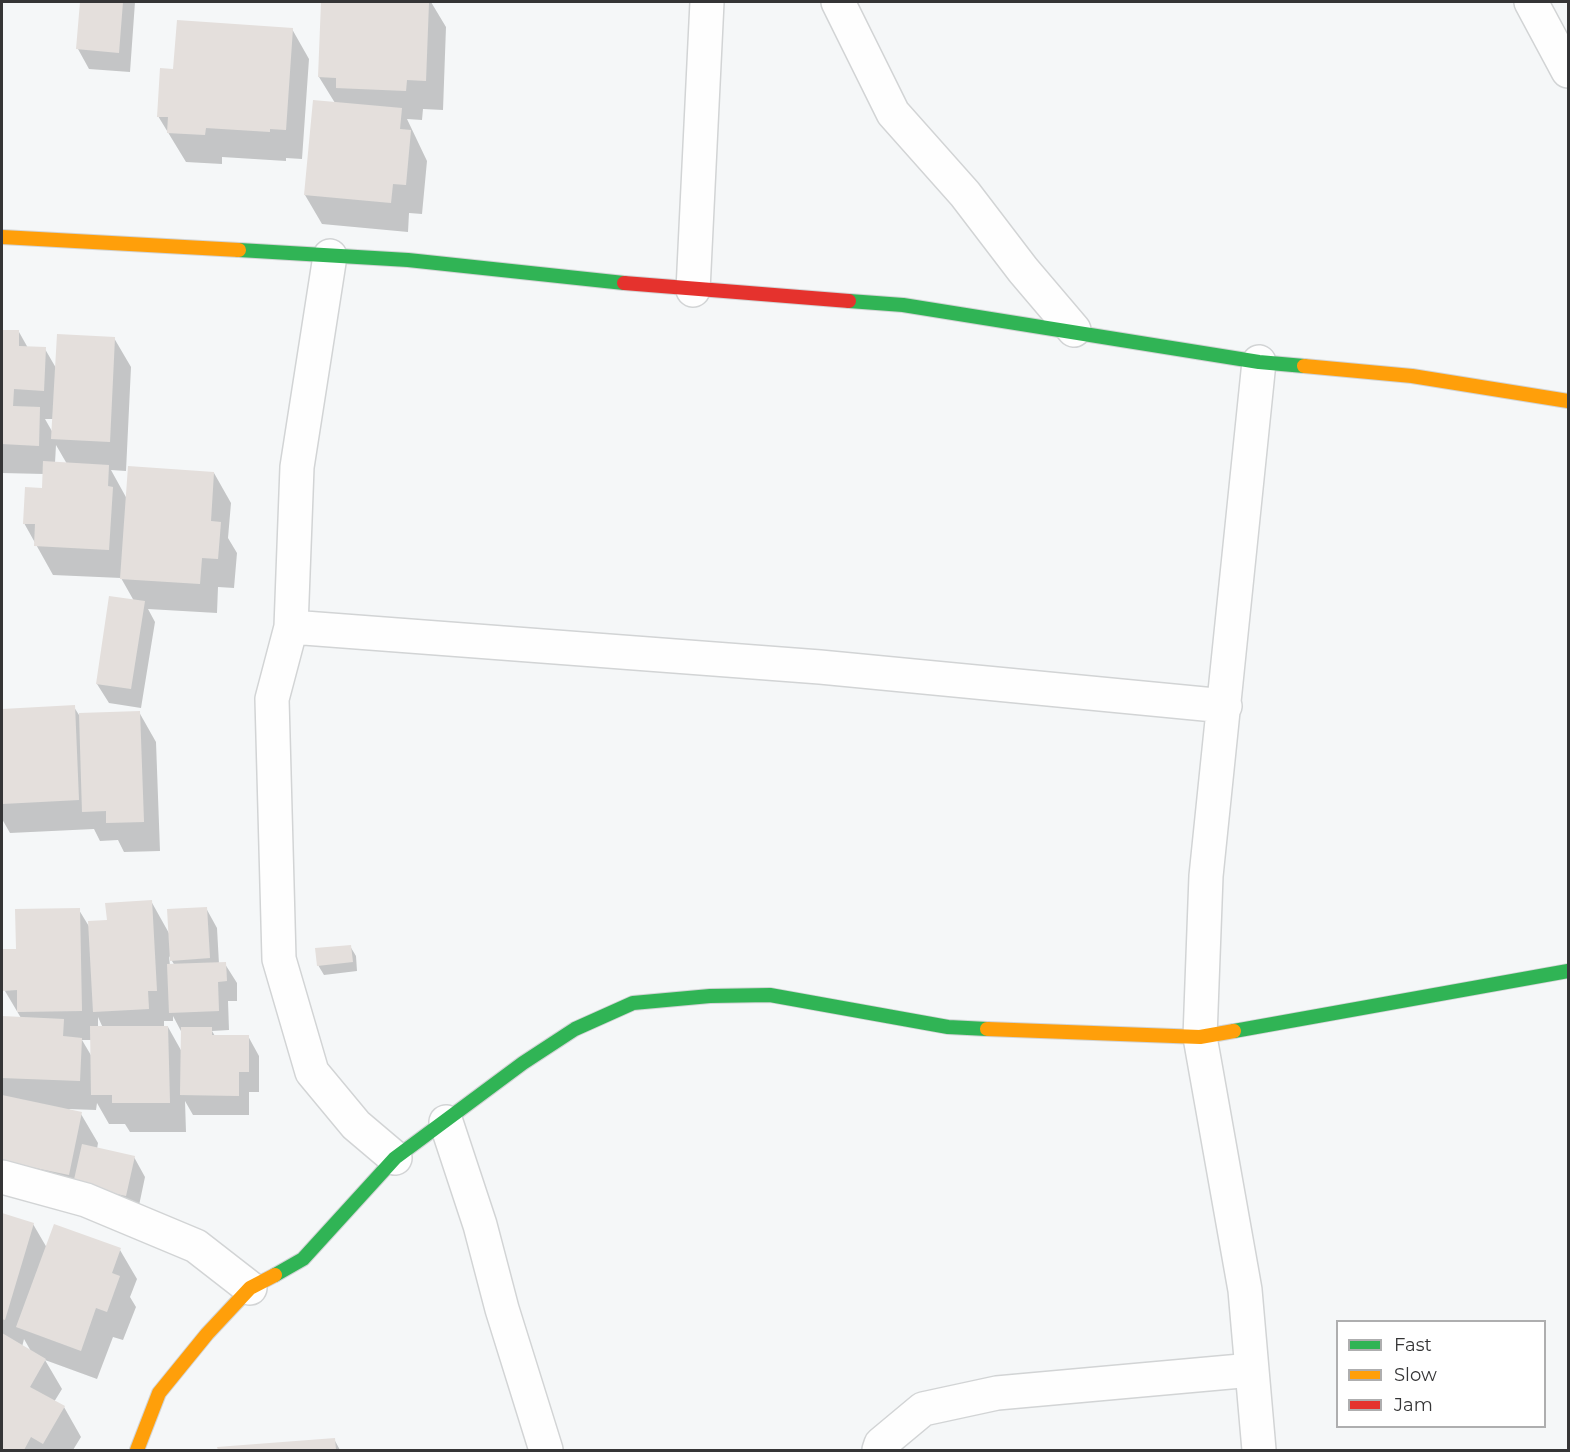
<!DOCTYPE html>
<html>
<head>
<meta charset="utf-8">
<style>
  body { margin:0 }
  #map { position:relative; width:1570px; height:1452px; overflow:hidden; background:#f5f7f8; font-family:Montserrat,sans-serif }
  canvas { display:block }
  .frame { position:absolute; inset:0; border:3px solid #353536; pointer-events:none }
  .legend { position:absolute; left:1336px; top:1320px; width:210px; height:108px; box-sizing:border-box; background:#fff; border:2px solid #aeaeaf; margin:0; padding:8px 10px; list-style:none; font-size:18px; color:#353536 }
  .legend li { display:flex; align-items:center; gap:12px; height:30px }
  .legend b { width:30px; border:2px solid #aeaeaf }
</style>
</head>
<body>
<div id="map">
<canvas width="1570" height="1452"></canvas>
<div class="frame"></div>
<ul class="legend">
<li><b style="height:8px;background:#30b455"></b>Fast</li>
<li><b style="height:8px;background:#ff9f0a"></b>Slow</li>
<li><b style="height:8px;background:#e5322d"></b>Jam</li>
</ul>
</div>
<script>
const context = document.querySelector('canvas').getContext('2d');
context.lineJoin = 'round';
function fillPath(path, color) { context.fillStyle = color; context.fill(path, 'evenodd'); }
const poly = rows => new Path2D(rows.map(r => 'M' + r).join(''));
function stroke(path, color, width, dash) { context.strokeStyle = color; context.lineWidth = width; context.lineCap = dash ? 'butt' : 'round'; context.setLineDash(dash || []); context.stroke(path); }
const shadow = poly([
  [81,2,135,2,130,72,89,69,78,49],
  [348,2,431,2,446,27,443,110,423,109,422,120,407,119,427,161,422,214,409,213,408,232,322,224,305,195,335,103,319,77],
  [292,29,309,59,302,159,286,158,286,161,222,157,222,164,186,162,158,116,175,71],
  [2,331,19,332,28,348,45,349,56,368,114,338,131,367,126,471,111,470,127,499,214,473,231,503,228,538,237,553,234,588,218,587,217,613,148,609,155,622,141,708,109,703,97,684,134,601,121,578,53,575,24,523,43,490,44,474,2,473],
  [45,419,53,419,53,433],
  [56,445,67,464,55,463],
  [74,707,79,715,139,712,156,742,160,851,124,852,118,840,100,841,94,829,10,833,2,819,2,710],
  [151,901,170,935,206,908,217,928,219,964,225,964,237,983,237,1001,228,1001,229,1030,212,1031,215,1036,248,1036,259,1056,259,1092,249,1092,249,1115,193,1115,185,1101,186,1132,130,1132,125,1124,109,1124,97,1103,96,1110,68,1109,81,1114,98,1143,97,1149,134,1157,145,1177,137,1215,2,1186,2,1018,21,1018,5,991,17,950,79,910,90,928],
  [169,956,175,966,170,966],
  [173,1016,182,1033,182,1052,168,1027,164,1027,164,1021,173,1021],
  [98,1017,103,1028,98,1028],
  [82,1040,91,1040,92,1057],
  [350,946,356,956,357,971,324,975,318,965],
  [2,1215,33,1224,47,1248,120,1250,137,1279,130,1297,136,1307,123,1340,113,1337,97,1379,45,1360,62,1389,54,1402,64,1407,81,1437,73,1450,2,1450],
  [24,1339,32,1353,22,1347],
  [334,1439,340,1450,219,1450,219,1449]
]);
const building = poly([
  [80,2,123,2,119,53,76,49],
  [321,2,429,2,426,81,407,80,406,91,336,88,336,78,318,77],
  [177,20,293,28,286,130,270,129,270,132,206,128,205,135,167,133,168,117,157,117,160,68,173,69],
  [313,100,402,108,400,129,411,130,406,185,393,184,391,203,304,195],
  [2,330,19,330,19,346,46,347,44,391,14,389,13,406,40,407,39,446,2,444],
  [57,334,115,337,110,442,51,439],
  [43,461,109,465,108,486,113,487,109,550,34,546,35,524,23,524,25,487,42,488],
  [128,466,214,472,211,521,221,522,218,559,202,558,200,584,120,579],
  [109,596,145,601,131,689,96,684],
  [75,705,79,800,2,804,2,709],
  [140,711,144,822,106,823,106,811,82,812,79,713],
  [152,900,157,991,148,991,149,1009,93,1012,88,921,107,920,105,903],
  [207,907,210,958,170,961,167,909],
  [80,908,82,1011,17,1012,17,990,3,991,3,949,16,949,15,909],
  [351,945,353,962,317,966,315,948],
  [226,962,227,981,218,982,219,1011,169,1013,167,964],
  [2,1016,64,1019,63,1036,82,1038,80,1081,2,1078],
  [90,1026,168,1026,170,1103,112,1103,112,1095,91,1095],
  [181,1027,212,1027,212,1035,249,1035,249,1072,239,1072,239,1096,180,1095],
  [2,1095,82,1112,69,1175,2,1161],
  [82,1144,135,1156,126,1196,73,1184],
  [2,1213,34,1223,5,1320,2,1319],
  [54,1224,121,1248,112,1273,120,1276,107,1312,96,1308,81,1351,16,1327],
  [2,1333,46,1359,30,1387,65,1406,43,1444,31,1437,24,1450,2,1450],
  [335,1438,336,1450,218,1450,217,1447]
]);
const street = poly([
  [838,2,893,113,965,194,1023,270,1074,330],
  [1531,2,1568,71],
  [330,256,297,467,291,627,272,699,279,959,312,1072,356,1125,395,1158],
  [693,290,707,2],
  [1259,362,1206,876,1200,1037,1245,1290,1259,1450],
  [291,627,820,667,1225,706],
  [446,1122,480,1225,502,1309,546,1450],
  [2,1177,86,1200,196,1246,250,1288],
  [879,1450,881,1444,923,1409,997,1393,1252,1370]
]);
const fast = poly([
  [239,250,408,260,624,283],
  [849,301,903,305,1259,362,1304,366],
  [1234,1031,1568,971],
  [275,1275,303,1259,395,1158,523,1063,575,1029,633,1003,710,996,770,995,948,1027,987,1029]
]);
const slow = poly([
  [2,237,239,250],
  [1304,366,1412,376,1568,401],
  [987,1029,1200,1037,1234,1031],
  [137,1450,159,1393,207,1334,250,1288,275,1275]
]);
const jam = poly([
  [624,283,849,301]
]);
fillPath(shadow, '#0003');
fillPath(building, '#e4dfdc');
stroke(street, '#d2d4d5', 36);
stroke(fast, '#d2d4d5', 16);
stroke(slow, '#d2d4d5', 16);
stroke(jam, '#d2d4d5', 16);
stroke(street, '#fefefe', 33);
stroke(fast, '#30b455', 14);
stroke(slow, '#ff9f0a', 14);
stroke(jam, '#e5322d', 14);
</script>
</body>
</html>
